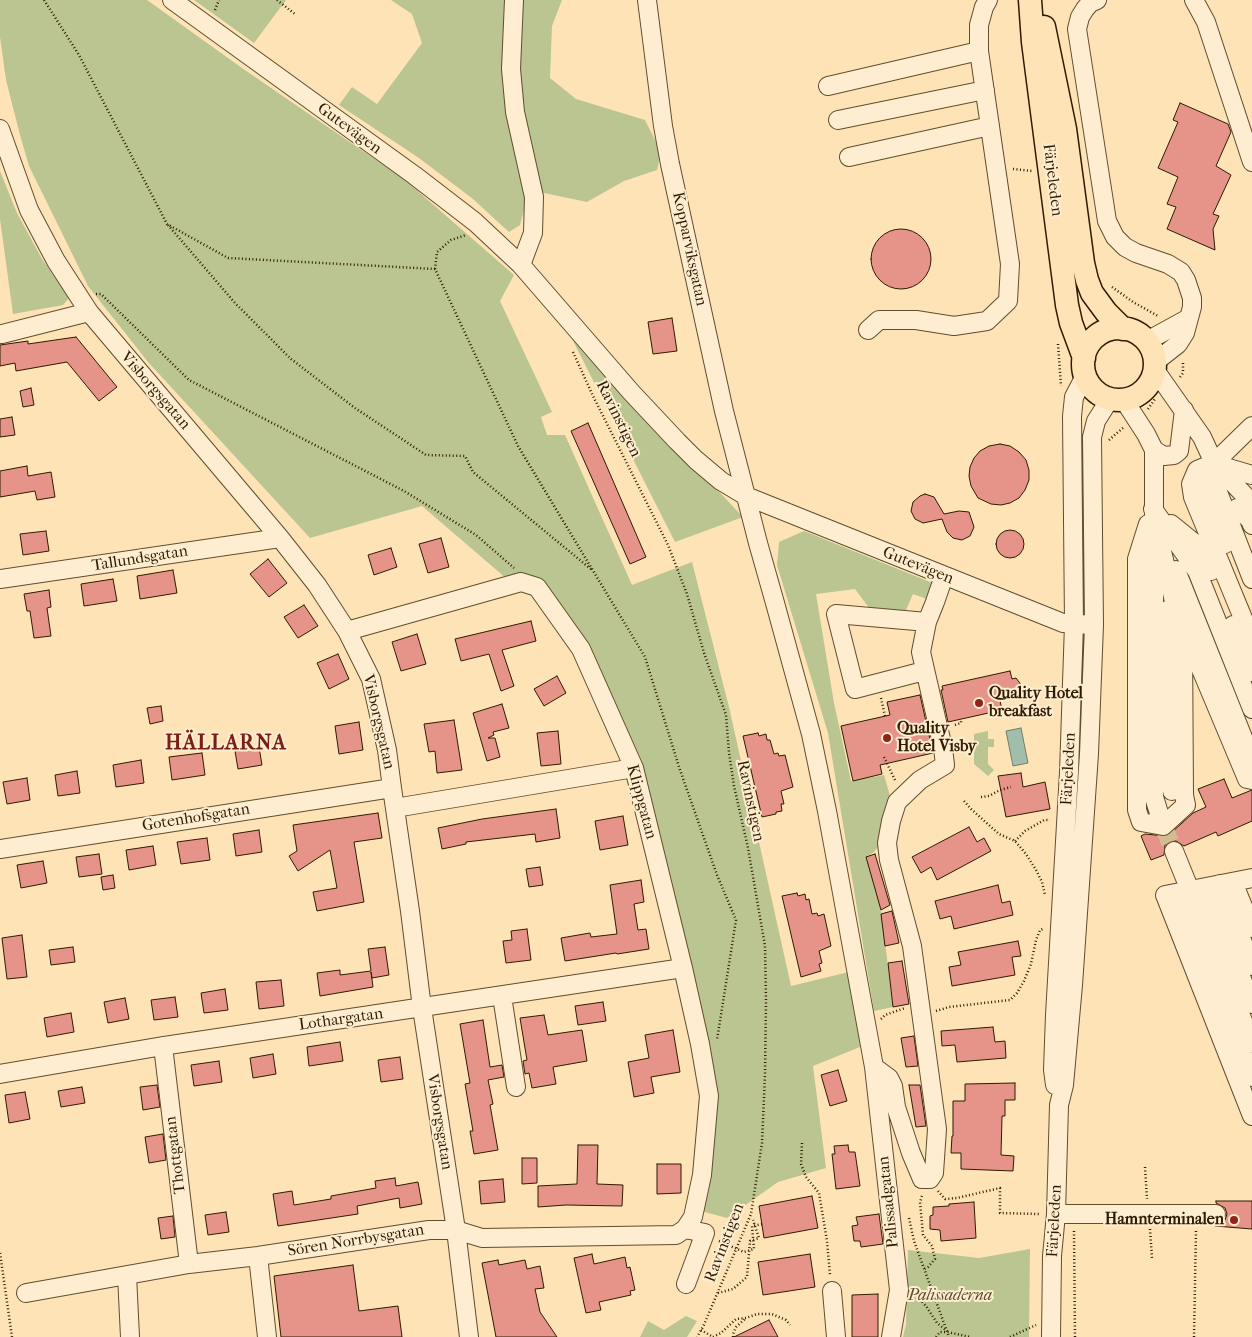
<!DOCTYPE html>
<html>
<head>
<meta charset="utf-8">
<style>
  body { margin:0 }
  canvas { display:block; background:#fde3b6 }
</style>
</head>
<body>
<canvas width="1252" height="1337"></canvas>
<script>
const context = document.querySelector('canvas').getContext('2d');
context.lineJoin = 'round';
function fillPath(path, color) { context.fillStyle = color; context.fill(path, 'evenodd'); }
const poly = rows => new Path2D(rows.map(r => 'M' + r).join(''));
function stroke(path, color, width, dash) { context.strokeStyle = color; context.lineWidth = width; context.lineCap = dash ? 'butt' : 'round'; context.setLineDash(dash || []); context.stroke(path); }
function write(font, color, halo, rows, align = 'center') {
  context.font = font + ' "IM FELL French Canon",serif'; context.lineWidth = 4; context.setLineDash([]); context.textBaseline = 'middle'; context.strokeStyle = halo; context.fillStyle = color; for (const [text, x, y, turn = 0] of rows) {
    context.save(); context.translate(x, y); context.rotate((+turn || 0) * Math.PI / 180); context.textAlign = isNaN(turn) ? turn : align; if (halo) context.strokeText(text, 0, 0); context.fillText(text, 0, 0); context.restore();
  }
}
const green = poly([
  [0,0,147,0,242,68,405,180,514,275,500,301,552,412,541,417,547,435,565,435,632,585,692,562,729,707,791,986,853,971,865,1045,813,1066,826,1168,778,1182,727,1218,701,1211,709,1178,691,967,642,761,587,645,542,582,507,579,422,506,310,538,148,362,88,286,29,166,20,135,6,80,0,37],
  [194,0,286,0,254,43],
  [391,0,562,0,552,26,550,78,576,99,645,120,661,152,657,170,624,181,587,202,544,193,525,206,520,225,509,232,473,199,419,158,339,105,352,87,377,104,422,43,412,14],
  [0,171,17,213,42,259,69,298,63,305,13,314,0,219],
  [567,329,617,384,743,517,675,542],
  [804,531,935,584,930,600,913,594,906,610,870,609,855,589,816,594,834,703,851,781,884,775,892,803,883,841,874,852,866,857,880,902,893,1007,874,1011,828,733,777,565,779,542],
  [988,731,988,739,994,739,994,747,988,747,988,764,994,770,988,776,974,764,974,734],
  [1030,1249,1029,1337,903,1337,906,1324,908,1250,979,1258],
  [686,1316,697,1321,687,1337,640,1337,648,1321,664,1330]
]);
const water = poly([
  [1021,728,1028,763,1013,766,1006,731,1021,728]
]);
const building = poly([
  [1180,103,1228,124,1231,132,1216,166,1231,175,1213,214,1219,216,1213,229,1215,250,1167,229,1176,207,1167,204,1178,177,1158,168,1178,122,1173,120,1180,103],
  '871 259a30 30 0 1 1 60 0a30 30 0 1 1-60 0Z',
  [672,318,677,351,653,354,648,322,672,318],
  [76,337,117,387,99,401,67,362,16,371,15,363,0,366,0,345,28,341,28,344,76,337],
  [31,388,34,405,23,407,20,391,31,388],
  [12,417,15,435,0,437,0,419,12,417],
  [588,423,646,557,630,564,571,431,588,423],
  [1000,444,1010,446,1019,452,1026,460,1029,470,1029,480,1025,490,1019,498,1010,503,1001,505,991,504,978,498,971,486,969,476,970,467,974,458,980,451,989,446,1000,444],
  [27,466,28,476,51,472,55,497,37,500,35,491,0,497,0,471,27,466],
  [925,494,934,497,944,514,959,511,969,512,974,527,970,536,962,540,953,538,947,532,942,519,923,523,915,519,911,511,913,502,920,496,925,494],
  '996 544a14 14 0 1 1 28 0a14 14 0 1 1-28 0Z',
  [46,531,49,551,23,555,20,534,46,531],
  [441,538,449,567,428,573,419,544,441,538],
  [391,548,397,567,374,575,368,555,391,548],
  [268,559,287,583,269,597,250,574,268,559],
  [173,570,177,593,140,599,137,576,173,570],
  [113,579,117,601,84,606,81,584,113,579],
  [49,590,51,607,47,608,51,636,34,638,30,611,27,611,24,594,49,590],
  [304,605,318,626,298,638,284,617,304,605],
  [531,621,536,641,502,650,514,686,501,691,489,654,461,661,455,639,531,621],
  [417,634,426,664,401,671,392,642,417,634],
  [338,654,349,679,329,689,317,663,338,654],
  [1010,671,1012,679,1016,678,1025,690,999,696,1002,710,948,722,941,690,943,690,942,686,1010,671],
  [557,676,566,693,544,706,534,689,557,676],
  [920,695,933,753,880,765,882,774,853,781,841,726,890,715,887,702,920,695],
  [502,704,509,728,493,732,494,735,488,738,495,738,500,757,487,761,473,713,502,704],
  [161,706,163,721,150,724,147,708,161,706],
  [454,720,462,770,437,773,435,751,429,752,424,724,454,720],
  [359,722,363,750,339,754,335,726,359,722],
  [558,731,561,764,541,766,537,733,558,731],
  [758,733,759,736,766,734,767,740,770,740,774,754,778,753,779,756,785,755,793,787,781,791,784,804,781,804,782,811,776,812,776,814,762,817,743,736,758,733],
  [259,747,262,765,238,769,235,751,259,747],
  [202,753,205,775,172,780,169,757,202,753],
  [141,760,144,783,116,787,113,765,141,760],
  [77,771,80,793,58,796,55,775,77,771],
  [1021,773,1023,787,1045,782,1050,809,1006,817,998,776,1021,773],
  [27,778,30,800,7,804,3,782,27,778],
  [1224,779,1232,798,1252,790,1252,821,1218,836,1216,832,1184,846,1176,841,1170,841,1165,845,1164,855,1151,860,1141,836,1145,834,1165,836,1170,834,1193,813,1206,807,1198,789,1224,779],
  [556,809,560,838,536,842,535,834,466,842,466,844,442,849,438,828,482,819,556,809],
  [378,813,382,838,354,842,364,902,317,911,313,892,337,888,330,850,298,871,289,856,297,851,293,825,378,813],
  [623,816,628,845,600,850,595,821,623,816],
  [969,827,977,842,984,838,991,851,937,880,931,867,921,873,912,857,969,827],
  [259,830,262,852,236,856,233,834,259,830],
  [207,838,210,860,181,864,177,842,207,838],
  [153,846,156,865,129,870,126,850,153,846],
  [99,854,102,874,79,877,76,857,99,854],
  [875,854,890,905,881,910,866,857,875,854],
  [43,861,47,883,21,888,17,865,43,861],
  [540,867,543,885,529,887,526,869,540,867],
  [113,875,115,888,103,890,101,877,113,875],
  [641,880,644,902,634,904,638,930,646,929,649,949,617,954,616,953,565,961,561,938,590,933,591,937,617,934,610,885,641,880],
  [998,885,1002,903,1010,901,1013,915,954,929,951,916,940,919,935,901,998,885],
  [797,893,798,896,805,894,806,900,809,899,812,914,817,913,818,916,824,914,831,946,819,951,822,963,819,964,821,971,801,977,782,896,797,893],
  [892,911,899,943,885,946,881,914,892,911],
  [527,929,531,960,506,963,503,941,512,940,511,931,527,929],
  [22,935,27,977,7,979,2,938,22,935],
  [1018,941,1021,956,1012,957,1015,975,952,986,949,967,961,965,958,952,1018,941],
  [73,947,75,962,51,965,49,950,73,947],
  [385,947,389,975,372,978,371,972,373,987,320,996,317,973,340,970,340,975,371,971,368,949,385,947],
  [902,961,909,1004,893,1007,888,963,902,961],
  [281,980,284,1006,259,1009,256,982,281,980],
  [225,989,228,1010,204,1013,201,993,225,989],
  [175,997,178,1017,154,1020,151,1000,175,997],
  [125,998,129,1019,108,1023,104,1002,125,998],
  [603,1002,606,1021,578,1025,575,1006,603,1002],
  [71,1013,74,1032,47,1037,44,1018,71,1013],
  [544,1015,548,1035,582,1030,587,1061,553,1067,556,1084,532,1088,529,1073,525,1074,523,1061,527,1060,520,1018,544,1015],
  [483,1020,490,1067,502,1065,504,1077,488,1080,493,1104,490,1105,498,1150,474,1154,470,1131,473,1131,465,1084,470,1083,460,1024,483,1020],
  [993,1027,995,1042,1005,1041,1006,1058,957,1062,955,1045,942,1046,941,1031,993,1027],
  [673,1030,680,1072,651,1077,654,1093,634,1097,628,1062,649,1058,645,1035,673,1030],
  [914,1036,918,1066,906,1067,901,1038,914,1036],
  [340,1042,343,1061,309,1066,307,1047,340,1042],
  [273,1054,276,1074,253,1078,250,1058,273,1054],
  [400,1057,403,1079,381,1082,378,1060,400,1057],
  [219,1061,222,1082,194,1086,191,1065,219,1061],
  [838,1070,847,1101,830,1106,821,1075,838,1070],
  [1015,1083,1015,1100,1005,1100,1005,1116,1002,1116,1001,1155,1014,1156,1013,1171,961,1169,961,1153,951,1153,952,1136,953,1136,953,1101,965,1101,965,1084,1015,1083],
  [157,1085,160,1107,143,1110,140,1087,157,1085],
  [909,1085,920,1085,926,1126,916,1127,909,1085],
  [82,1087,85,1103,61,1107,58,1091,82,1087],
  [25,1092,30,1119,9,1123,5,1095,25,1092],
  [163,1134,166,1160,149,1163,145,1137,163,1134],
  [578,1145,598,1145,597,1184,623,1185,622,1206,566,1205,538,1207,538,1186,577,1184,578,1145],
  [848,1145,849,1152,855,1152,860,1186,836,1189,832,1154,835,1154,834,1146,848,1145],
  [522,1158,537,1158,537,1183,522,1184,522,1158],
  [657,1164,681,1164,681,1193,657,1194,657,1164],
  [395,1178,396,1186,418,1182,422,1204,400,1208,399,1198,357,1206,358,1214,278,1226,273,1194,292,1191,294,1205,331,1199,331,1196,376,1188,375,1181,395,1178],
  [503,1179,505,1202,481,1204,479,1181,503,1179],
  [812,1196,818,1228,764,1238,759,1206,812,1196],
  [1216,1201,1252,1201,1252,1229,1215,1226,1215,1225,1221,1223,1225,1220,1227,1214,1225,1208,1216,1203,1216,1201],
  [974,1202,976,1238,941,1241,940,1230,930,1229,930,1216,933,1215,933,1207,949,1206,949,1204,974,1202],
  [226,1212,229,1232,208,1235,205,1215,226,1212],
  [879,1214,883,1244,861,1247,860,1241,854,1241,852,1226,858,1225,856,1217,879,1214],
  [173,1216,175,1237,161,1239,158,1218,173,1216],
  [592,1254,594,1264,625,1257,627,1268,630,1267,635,1290,630,1291,631,1295,599,1302,601,1310,586,1313,574,1258,592,1254],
  [810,1254,815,1287,763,1295,758,1262,810,1254],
  [498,1260,499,1265,525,1260,527,1269,540,1266,544,1288,535,1289,540,1312,557,1337,496,1337,482,1263,498,1260],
  [353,1265,359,1311,398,1306,402,1337,281,1337,274,1276,353,1265],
  [878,1294,878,1337,852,1337,852,1295,878,1294],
  [769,1320,778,1337,734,1337,769,1320]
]);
const minorTunnel = poly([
  [1163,826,1174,851]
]);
const path = poly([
  [44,0,79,55,167,224,228,258,435,269,518,446,645,657,679,767,717,875,736,920,717,1040],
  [277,0,296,15],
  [215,10,219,0],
  [1013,169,1032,171],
  [168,225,235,303,291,359,355,408,426,455,465,456,473,472,592,570],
  [435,269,437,252,451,240,466,235],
  [1112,287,1133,302,1158,316],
  [96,294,101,294,189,380,404,491,476,535,514,568],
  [1058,344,1061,386],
  [573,352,593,396,668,545,687,594,704,653,726,715,729,753,734,786,748,848,765,946,766,1001,765,1075,762,1143,751,1214,703,1327,697,1337],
  [1180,377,1183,373,1183,362],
  [1148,409,1155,399],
  [1109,440,1124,427],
  [881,698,885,716],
  [955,725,961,723,961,719],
  [884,757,895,780],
  [981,797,989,796,1000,790,1011,787],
  [964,801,971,809,999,834,1015,841,1026,854,1036,870,1042,882,1045,895],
  [1015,841,1025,831,1044,820,1050,820],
  [936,1011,949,1007,1010,1000,1017,993,1024,981,1031,964,1036,940,1040,930,1043,929],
  [881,1019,885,1015,905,1008],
  [802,1143,801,1164,806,1177,819,1193,827,1241,830,1275],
  [1145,1167,1147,1199],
  [938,1191,945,1199,957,1198,1000,1188,1000,1213,1039,1214],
  [922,1196,920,1202,923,1235,932,1246,935,1259,928,1267,924,1269],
  [909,1218,914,1241,949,1337],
  [1150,1229,1152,1258],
  [1074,1231,1075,1337],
  [719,1241,744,1252,754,1249,752,1226,762,1224],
  [0,1253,12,1337],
  [718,1293,733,1289,747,1277,750,1241,759,1238,753,1220],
  [915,1294,926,1306,937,1323,947,1331],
  [701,1330,713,1337],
  [713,1337,721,1333,736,1319,746,1318,757,1314,772,1314,786,1320,790,1325],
  [733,1337,733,1334,736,1327,745,1319],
  [936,1337,940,1332,948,1332,970,1337],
  [1010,1337,1036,1325],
  [1194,1337,1196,1230]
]);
const minor = poly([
  [172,0,414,175,475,222,521,265,631,392,677,441,696,460,721,481,746,496,1063,623,1094,625],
  [514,0,511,69,515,112,534,197,533,233,521,265],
  [647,0,663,126,670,164,724,411,758,543,775,603,811,734,827,811,874,1067,899,1290,891,1337],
  [1097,0,1090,3,1085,9,1080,17,1077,29,1107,221,1115,237,1125,247,1136,253,1168,264,1181,272,1186,280,1192,298,1192,307,1185,333,1178,344,1155,362],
  [1194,0,1206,22,1252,162],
  [828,86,979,51],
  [838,120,985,90],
  [0,129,29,210,56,261,89,312,280,538,317,585,347,631,371,679,387,750,392,788,410,911,422,1008,456,1230,469,1337],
  [849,157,990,126],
  [868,330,879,320,916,320,954,326,987,321,1008,301,1010,264,979,51,979,25,984,7,988,0],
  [2,334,89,312],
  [1147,341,1189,318],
  [1155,370,1202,437,1214,463,1252,503],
  [1124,400,1146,434,1154,450,1154,797,1163,826],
  [1252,426,1214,463,1197,470,1191,484,1193,497,1252,640],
  [1154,450,1164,456,1174,455,1179,451,1184,410],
  [1214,463,1218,492,1252,579],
  [1215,464,1252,475],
  [1205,468,1202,477,1203,486,1225,544],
  [1237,508,1250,520,1252,525],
  [1153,509,1197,571,1252,709],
  [1148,524,1137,559,1137,810,1141,822,1163,826],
  [1171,524,1203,550,1211,571],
  [1161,547,1183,639,1184,795,1186,805,1163,826],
  [1176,570,1252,760],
  [0,579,280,538],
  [1169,609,1172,791],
  [1233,625,1252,672],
  [1187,636,1247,779,1252,780],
  [924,671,855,689,836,614,927,622],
  [395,808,634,768],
  [0,849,392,788],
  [1174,851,1252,1043],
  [1252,878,1165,895,1252,1116],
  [1233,882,1252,928],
  [1220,884,1252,966],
  [1205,888,1252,1004],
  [1178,893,1252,1077],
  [502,996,516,1087],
  [163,1046,189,1264],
  [874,1067,889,1078,893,1086,896,1107,911,1153,922,1179,930,1179,934,1173,937,1129,912,946,889,860,887,843,891,821,897,802,920,780,945,765,943,748,921,652,927,622,935,602,944,576],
  [0,1074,163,1046,683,968],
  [1055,1085,1053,1070,1055,1015,1069,772,1074,624,1072,416,1074,397,1085,376],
  [1056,1214,1216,1214],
  [685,1229,705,1233,686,1284],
  [258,1256,267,1337],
  [127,1275,130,1337],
  [832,1291,836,1337],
  [26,1293,189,1264,258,1256,429,1230,456,1230,482,1238,676,1235,685,1229,693,1217,702,1175,709,1096,700,1044,683,968,634,768,581,649,537,587,521,582,347,631],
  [1051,1337,1052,1256,1056,1214,1059,1105,1064,1085,1073,985,1089,754,1094,625,1092,437,1096,421,1110,399]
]);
const major = poly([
  [1030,0,1033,42,1067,305,1071,323,1084,358],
  [1044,27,1065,129,1083,263,1087,280,1092,293,1106,312,1123,329],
  '1083 364a36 36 0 1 1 72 0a36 36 0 1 1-72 0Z'
]);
const markers = [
  [979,703,5,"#8f2418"],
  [887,738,5,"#8f2418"],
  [1234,1220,5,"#8f2418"]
];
const streetNames = [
  ["Gutevägen",349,129,36],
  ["Färjeleden",1052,180,83],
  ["Kopparviksgatan",689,249,78],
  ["Visborgsgatan",155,391,49],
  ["Ravinstigen",618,419,64],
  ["Tallundsgatan",140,559,-9],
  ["Gutevägen",918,566,22],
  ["Visborgsgatan",378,722,77],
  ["Färjeleden",1069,769,-87],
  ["Ravinstigen",750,801,78],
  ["Klippgatan",641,802,75],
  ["Gotenhofsgatan",196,818,-9],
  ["Lothargatan",341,1020,-8],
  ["Visborgsgatan",439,1122,81],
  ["Thottgatan",176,1155,-97],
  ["Palissadgatan",889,1202,-96],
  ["Färjeleden",1055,1221,-87],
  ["Sören Norrbysgatan",356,1241,-9],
  ["Ravinstigen",725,1243,-69]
];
const poiNames = [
  ["Quality Hotel",989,694],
  ["breakfast",989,712],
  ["Quality",897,729],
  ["Hotel Visby",897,747],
  ["Hamnterminalen",1224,1220,"right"]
];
const parkNames = [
  ["Palissaderna",950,1296]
];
const districtNames = [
  ["HÄLLARNA",226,744]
];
fillPath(green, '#bac592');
fillPath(water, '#a0beab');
stroke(water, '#737d67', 1);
fillPath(building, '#e69389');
stroke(building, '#2f1b00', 1);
stroke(minorTunnel, '#d4bb92', 18, [18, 9]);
stroke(minor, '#624d2e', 20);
stroke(major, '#2f1b00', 25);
stroke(path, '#2f1b00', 2.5, [1, 2.5]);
stroke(minor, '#feedd0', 18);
stroke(major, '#fde3b6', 22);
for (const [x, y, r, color] of markers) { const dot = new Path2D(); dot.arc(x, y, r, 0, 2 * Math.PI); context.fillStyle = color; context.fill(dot); stroke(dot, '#feedd0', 2); }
write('16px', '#2f1b00', '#feedd0', streetNames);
write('bold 16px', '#2f1b00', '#feedd0', poiNames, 'left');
write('italic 16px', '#594e2c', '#feedd0', parkNames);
context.letterSpacing = '1px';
write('bold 21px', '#7a1f14', '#feedd0', districtNames);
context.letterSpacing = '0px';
</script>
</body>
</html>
